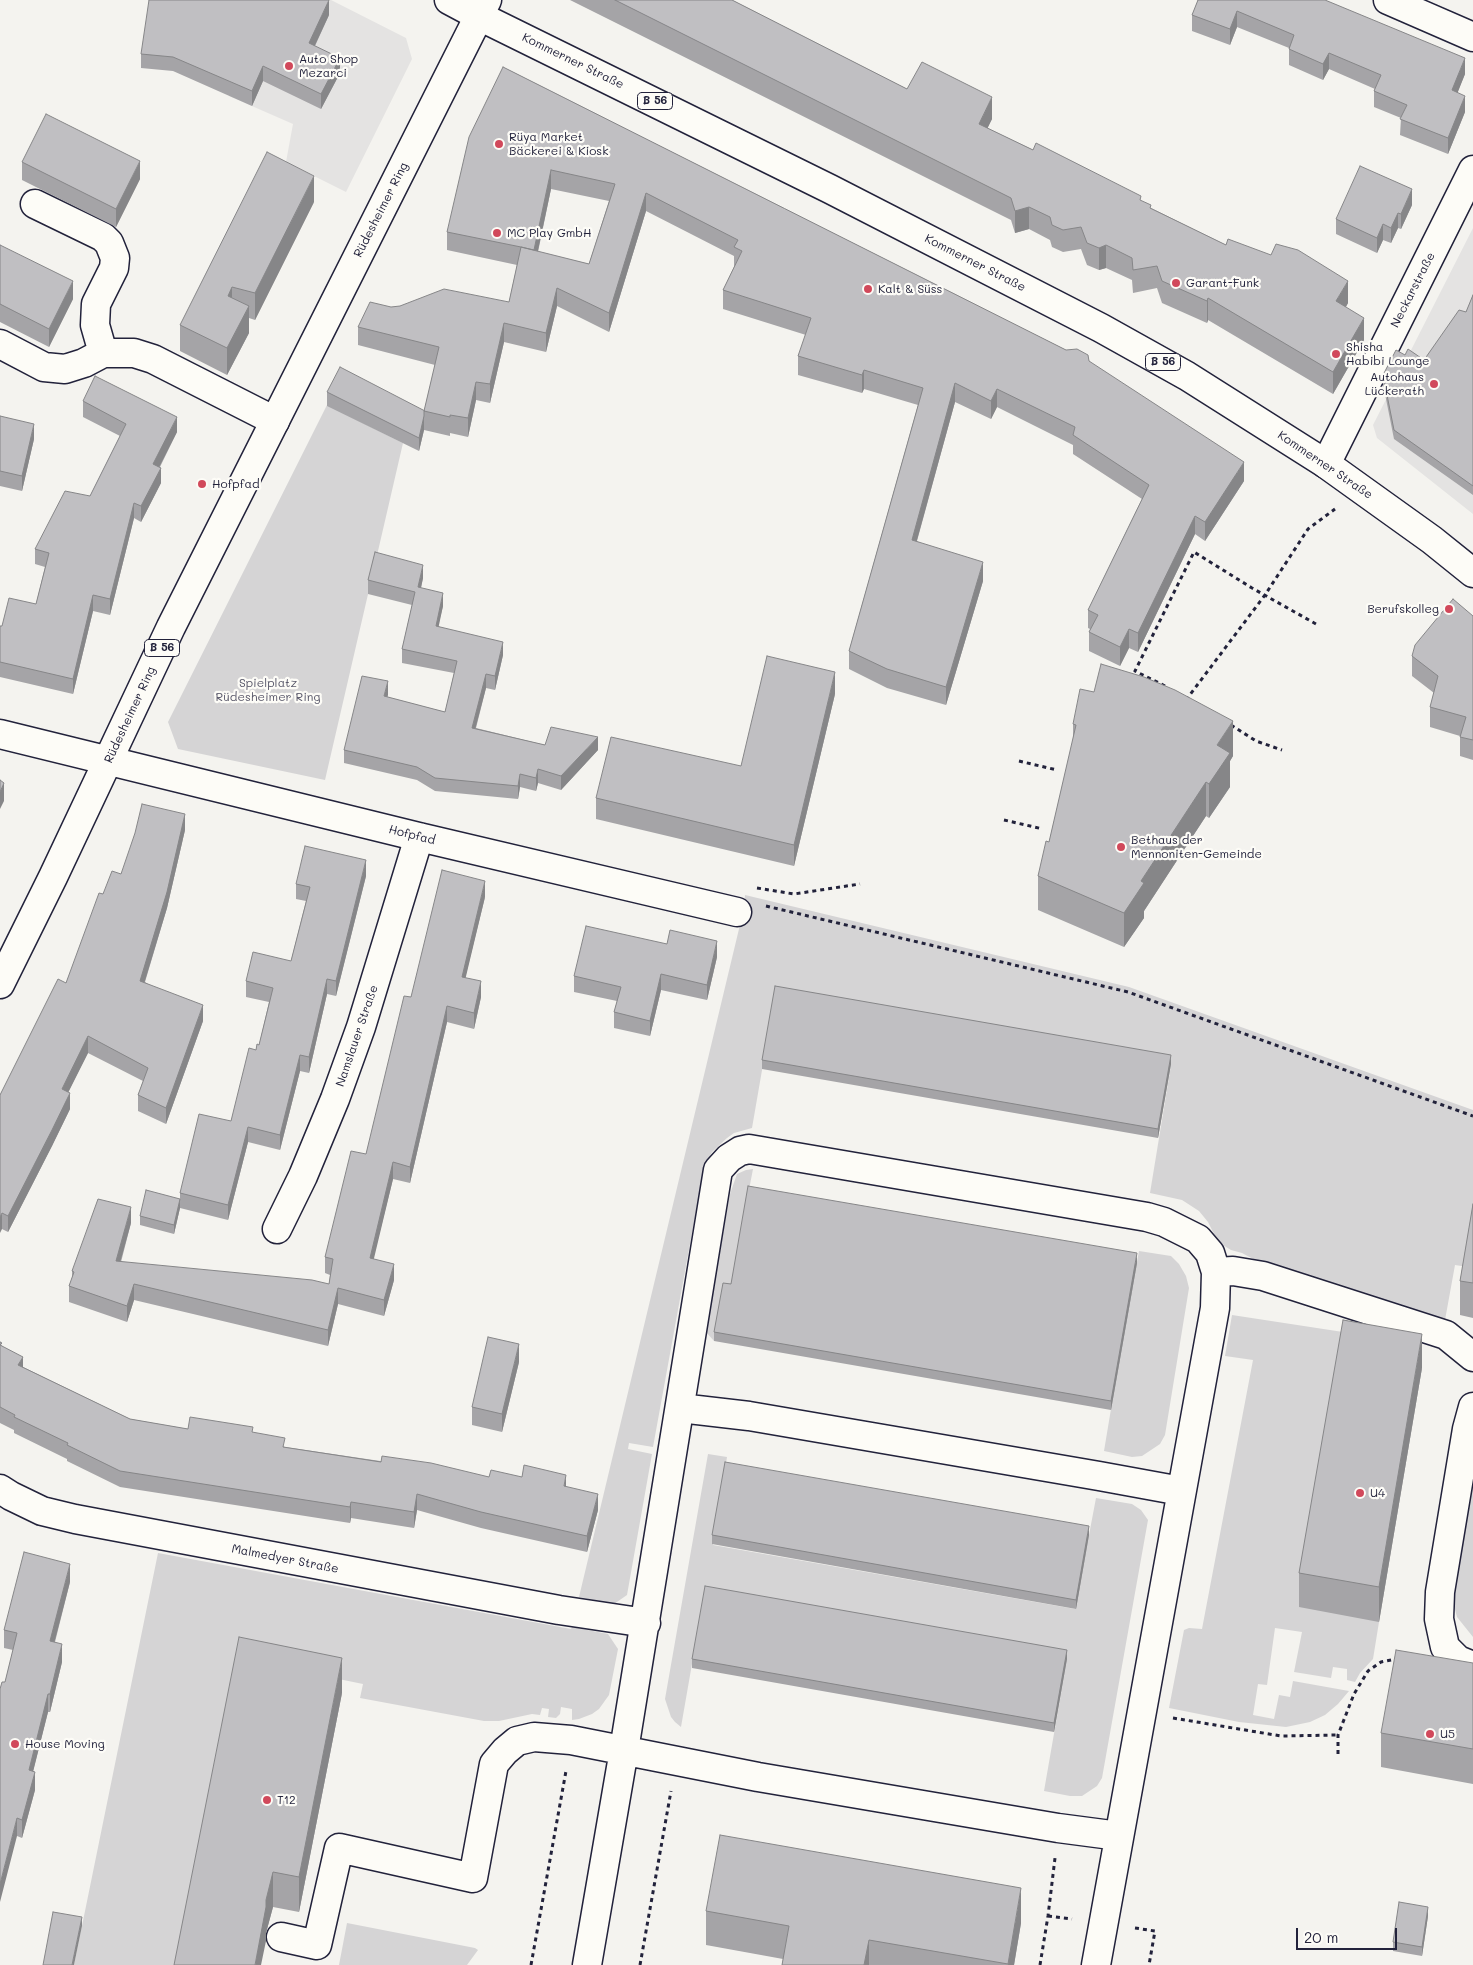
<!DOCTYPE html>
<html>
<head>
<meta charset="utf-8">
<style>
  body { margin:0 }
  #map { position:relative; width:1473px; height:1965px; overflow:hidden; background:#f4f3ef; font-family:Mali,sans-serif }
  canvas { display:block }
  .scale { position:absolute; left:1296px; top:1928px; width:101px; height:22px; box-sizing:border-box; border:2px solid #22223b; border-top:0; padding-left:6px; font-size:15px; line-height:18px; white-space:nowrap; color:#22223b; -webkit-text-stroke:4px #fdfcf7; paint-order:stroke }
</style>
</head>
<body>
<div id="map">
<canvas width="1473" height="1965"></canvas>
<div class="scale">20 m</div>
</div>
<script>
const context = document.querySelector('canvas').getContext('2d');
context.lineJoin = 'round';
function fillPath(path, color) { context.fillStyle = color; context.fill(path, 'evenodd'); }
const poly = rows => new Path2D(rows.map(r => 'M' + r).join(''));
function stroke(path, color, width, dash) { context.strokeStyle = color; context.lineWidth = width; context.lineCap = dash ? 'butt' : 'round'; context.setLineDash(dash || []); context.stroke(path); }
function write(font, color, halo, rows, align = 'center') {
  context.font = font + ' Mali,sans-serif'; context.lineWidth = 4.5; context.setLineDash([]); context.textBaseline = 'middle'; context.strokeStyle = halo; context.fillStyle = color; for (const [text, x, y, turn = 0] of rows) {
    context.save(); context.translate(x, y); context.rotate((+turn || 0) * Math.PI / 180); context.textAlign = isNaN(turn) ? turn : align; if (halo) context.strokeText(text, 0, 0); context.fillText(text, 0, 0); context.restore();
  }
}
const built = poly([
  [268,0,331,0,406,38,412,59,346,192,286,162,293,124,229,96],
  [1473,228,1473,514,1377,438,1373,425]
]);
const green = poly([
  [327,405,403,443,325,780,178,749,168,722],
  [745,895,1129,987,1473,1110,1473,1239,1468,1267,1455,1265,1445,1320,1324,1283,1257,1261,1242,1253,1231,1250,1218,1242,1208,1222,1199,1211,1182,1200,1150,1193,1171,1065,775,995,752,1128,734,1133,727,1138,712,1152,704,1167,653,1447,629,1443,628,1449,652,1454,627,1595,614,1604,579,1597,744,908],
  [753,1169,748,1195,1128,1311,1139,1251,1171,1256,1179,1264,1186,1276,1189,1288,1165,1435,1160,1444,1142,1456,1132,1457,1104,1451,1119,1361,723,1292,714,1341,706,1332,730,1194,737,1174,746,1170],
  [1232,1315,1356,1334,1379,1622,1373,1659,1360,1673,1355,1682,1347,1680,1347,1669,1333,1667,1331,1678,1294,1672,1302,1632,1275,1628,1267,1685,1258,1684,1253,1715,1274,1719,1279,1695,1290,1697,1293,1681,1349,1691,1338,1704,1325,1715,1310,1722,1286,1727,1239,1722,1169,1708,1184,1630,1189,1628,1202,1629,1253,1360,1225,1356],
  [708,1454,727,1457,713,1545,1075,1609,1096,1498,1132,1504,1141,1510,1148,1520,1102,1778,1097,1786,1082,1796,1070,1796,1044,1791,1067,1659,704,1595,681,1727,675,1722,671,1717,665,1699],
  [1473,1467,1473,1637,1457,1617,1451,1594],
  [158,1553,571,1629,572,1627,608,1634,618,1649,609,1695,599,1709,592,1714,579,1719,572,1720,572,1709,561,1707,560,1714,556,1718,548,1717,549,1709,542,1708,540,1715,532,1714,499,1721,484,1721,360,1698,363,1684,270,1665,181,1965,74,1965],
  [347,1923,475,1948,478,1950,467,1965,339,1965]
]);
const path = poly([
  [1165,686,1135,671,1194,552,1252,588,1316,624],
  [1186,700,1265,595,1308,529,1335,509],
  [1231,725,1256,741,1282,750],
  [1019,761,1057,770],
  [1004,820,1043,829],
  [757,888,794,894,860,884],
  [766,906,1128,992,1473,1116],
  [1173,1718,1281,1736,1338,1735],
  [1338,1754,1338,1735,1354,1694,1368,1671,1381,1662,1396,1659],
  [1048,1916,1072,1919],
  [1135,1928,1155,1931,1149,1965],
  [531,1965,566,1771],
  [640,1965,671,1791],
  [1040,1965,1048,1916,1055,1858]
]);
const minor = poly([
  [449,0,479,16],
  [1388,0,1473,37],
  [35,204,103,237,109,243,115,258,114,268,96,304,95,325,103,353],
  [0,344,44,367,65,369,84,363,103,353,134,353,153,359,275,421],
  [1326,464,1473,170],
  [0,734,419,837,737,912],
  [277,1229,303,1176,335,1099,361,1027,419,837],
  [1216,1272,1233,1271,1263,1276,1446,1335,1473,1357],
  [1473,1407,1467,1429,1440,1592,1439,1619,1445,1647,1458,1660,1473,1666],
  [680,1408,749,1416,1099,1476,1181,1491],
  [0,1489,11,1496,42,1511,75,1519,559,1610,646,1623],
  [281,1937,317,1945,339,1848,473,1878,494,1764,505,1751,517,1741,534,1737,571,1740,758,1777,1058,1828,1119,1836],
  [587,1965,624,1750,718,1170,729,1158,740,1151,749,1149,1147,1217,1164,1222,1198,1239,1210,1253,1216,1272,1215,1308,1096,1965]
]);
const major = poly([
  [479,16,830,189,1101,328,1187,376,1326,464,1432,540,1473,573],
  [0,984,53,877,171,627,487,0]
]);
const wall = poly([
  [570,0,732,0,907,89,992,119,987,128,1141,201,1151,208,1226,245,1348,303,1346,307,1364,340,1333,394,1208,320,1207,323,1162,303,1157,288,1133,293,1132,280,1106,268,1099,270,1087,265,1081,249,1063,252,1052,247,1050,240,1029,229,1015,233,1011,220],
  [1198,0,1465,74,1457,93,1465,112,1448,154,1400,135,1401,118,1374,107,1374,91,1375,89,1329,69,1323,80,1289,65,1289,48,1237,27,1230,45,1192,31,1192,15],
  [329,15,315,46,340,73,321,109,263,81,252,106,173,71,141,68,141,54],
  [503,67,1066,350,1089,361,1244,481,1205,541,1195,534,1138,652,1129,648,1120,666,1089,651,1089,632,1090,629,1088,628,1088,610,1142,499,1073,454,1073,445,997,407,991,419,955,402,917,541,983,581,946,705,887,688,849,669,849,651,918,405,864,389,862,393,798,375,798,356,806,335,723,309,723,290,734,267,734,256,646,211,609,332,557,306,546,352,504,342,490,403,476,400,468,437,450,433,450,436,424,430,419,451,327,406,327,392,424,411,435,365,358,345,358,327,391,307,509,302,517,265,447,250,447,232],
  [551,189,609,201,589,264,538,252],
  [22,162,140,179,116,227,22,180],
  [314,202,255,320,249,318,249,333,227,375,180,351,180,325],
  [1412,205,1401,229,1398,228,1391,243,1383,240,1377,253,1336,234,1336,219],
  [0,245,73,299,49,347,0,322],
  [1473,295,1473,495,1394,439,1383,384,1383,375,1405,355,1424,360,1466,312],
  [83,401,177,432,160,467,161,483,141,522,134,518,110,615,93,611,73,694,0,677,0,626,2,626,36,604,45,567,35,564,35,549,90,496,120,436,83,417],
  [0,416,34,439,22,491,0,486],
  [423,578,421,588,443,606,438,626,503,655,495,690,486,688,476,728,545,745,598,750,561,790,538,783,536,791,520,787,518,799,435,791,417,780,344,763,344,750,388,695,387,697,445,712,454,673,402,663,402,649,412,605,368,594,368,580],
  [1473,616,1473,760,1460,756,1460,736,1430,727,1430,707,1434,693,1412,676,1412,656],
  [835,694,794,866,596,819,596,798,741,766],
  [1073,724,1233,756,1230,761,1230,787,1209,818,1206,816,1144,911,1144,918,1124,947,1038,910,1038,876,1049,842,1073,740],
  [185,830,167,908,145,982,203,1021,166,1124,138,1111,138,1095,143,1081,88,1053,68,1092,70,1109,52,1146,8,1232,2,1229,0,1095,66,983,103,894,121,874],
  [366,876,336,996,327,994,309,1073,300,1071,280,1150,248,1142,228,1220,180,1208,174,1234,140,1225,140,1216,180,1199,180,1193,231,1121,256,1050,259,1045,269,1002,246,997,246,981,291,961,306,901,296,899,296,884],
  [485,897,465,978,481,997,474,1029,447,1022,410,1183,393,1179,373,1259,394,1280,384,1316,338,1304,328,1346,134,1300,127,1322,69,1302,69,1286,72,1278,72,1271,131,1223,121,1262,329,1284,330,1275,325,1273,325,1257,366,1154,411,997],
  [717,957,707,1000,661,990,650,1036,614,1028,614,1012,617,1001,574,992,574,976],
  [762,1060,1171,1064,1158,1138,762,1069],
  [1473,1204,1473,1318,1460,1315,1460,1281],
  [1137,1263,1111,1410,714,1341,714,1332],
  [0,1342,2,1346,23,1367,130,1419,188,1429,253,1433,285,1447,489,1477,566,1487,598,1510,587,1552,481,1528,417,1510,414,1528,351,1518,350,1523,120,1487,67,1461,67,1459,14,1433,14,1430,0,1423],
  [519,1362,502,1432,472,1425,472,1407],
  [1422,1368,1379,1622,1299,1607,1299,1573],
  [712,1535,1089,1535,1076,1609,712,1544],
  [70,1582,55,1642,62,1662,50,1712,48,1712,33,1771,35,1790,22,1838,17,1836,5,1682,13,1650,4,1648,4,1630],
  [692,1659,1067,1659,1054,1732,692,1668],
  [1473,1663,1473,1784,1381,1767,1381,1733],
  [342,1693,299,1912,273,1907,266,1933,266,1941,174,1965],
  [706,1911,1021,1923,1014,1965,782,1965,783,1959,706,1945],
  [1428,1916,1422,1956,1393,1951,1393,1942]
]);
const shadedWall = poly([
  [329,0,329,15,309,58,309,43],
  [1237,11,1237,27,1230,45,1230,29],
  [1329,53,1329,69,1323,80,1323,64],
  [340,58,340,73,321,109,321,94],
  [1465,58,1465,74,1452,107,1452,90],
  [263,66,263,81,252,106,252,91],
  [1465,96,1465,112,1448,154,1448,138],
  [992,97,992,119,979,146,979,124],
  [140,161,140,179,116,227,116,209],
  [551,170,551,189,534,269,534,250],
  [314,176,314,202,255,320,255,293],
  [1412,189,1412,205,1401,229,1401,214],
  [646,193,646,211,609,332,609,313],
  [1029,207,1029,229,1015,233,1015,211],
  [1398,213,1398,228,1391,243,1391,228],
  [1383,224,1383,240,1377,253,1377,238],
  [1106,245,1106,268,1099,270,1099,248],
  [73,281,73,299,49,347,49,329],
  [1348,281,1348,303,1336,323,1336,301],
  [232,287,232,314,228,296],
  [557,288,557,306,546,352,546,333],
  [1208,298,1208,320,1207,323,1207,301],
  [249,306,249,333,227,375,227,348],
  [1364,318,1364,340,1333,394,1333,372],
  [504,323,504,342,490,403,490,384],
  [864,370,864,389,862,393,862,375],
  [476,382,476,400,468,437,468,418],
  [955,383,955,402,912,558,912,540],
  [997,389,997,407,991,419,991,401],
  [424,416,424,430,419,451,419,438],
  [177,417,177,432,153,479,153,464],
  [34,424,34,439,22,491,22,476],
  [1244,462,1244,481,1205,541,1205,522],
  [161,468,161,483,141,522,141,506],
  [134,503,134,518,110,615,110,599],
  [1195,516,1195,534,1138,652,1138,633],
  [983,562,983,581,946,705,946,687],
  [423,565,423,578,418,601,418,587],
  [443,593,443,606,436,639,436,626],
  [93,595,93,611,73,694,73,679],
  [1129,629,1129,648,1120,666,1120,647],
  [503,642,503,655,495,690,495,676],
  [835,672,835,694,794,866,794,845],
  [486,674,486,688,472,741,472,728],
  [388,681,388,695,384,710,384,696],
  [1233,721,1233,756,1230,761,1230,787,1209,818,1209,784,1217,745],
  [598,737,598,750,561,790,561,776],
  [538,769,538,783,536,791,536,778],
  [520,774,520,787,518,799,518,786],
  [1206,782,1206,816,1144,911,1144,918,1124,947,1124,913,1141,881],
  [4,783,4,801,0,809,0,792],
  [185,814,185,830,167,908,140,997,140,981],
  [366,860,366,876,336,996,336,981],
  [485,881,485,897,462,993,462,977],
  [717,941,717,957,707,1000,707,985],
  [661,974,661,990,650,1036,650,1021],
  [327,979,327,994,309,1073,309,1057],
  [481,981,481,997,474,1029,474,1013],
  [203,1005,203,1021,166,1124,166,1108],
  [447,1006,447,1022,410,1183,410,1167],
  [88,1036,88,1053,62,1105,62,1089],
  [300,1055,300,1071,280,1150,280,1135],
  [1171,1055,1171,1064,1158,1138,1158,1129],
  [70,1093,70,1109,52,1146,8,1232,8,1216],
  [248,1127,248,1142,228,1220,228,1205],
  [393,1162,393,1179,370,1275,370,1258],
  [180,1199,180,1208,174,1234,174,1225],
  [131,1207,131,1223,116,1277,116,1261],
  [2,1213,2,1229,0,1233,0,1217],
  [1137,1253,1137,1263,1111,1410,1111,1401],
  [394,1264,394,1280,384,1316,384,1300],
  [134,1284,134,1300,127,1322,127,1306],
  [338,1288,338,1304,328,1346,328,1330],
  [1422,1334,1422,1368,1379,1622,1379,1587],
  [519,1344,519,1362,502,1432,502,1414],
  [23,1357,23,1373,18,1365],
  [566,1475,566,1491,564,1486],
  [417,1494,417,1510,414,1528,414,1512],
  [598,1494,598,1510,587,1552,587,1536],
  [351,1502,351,1518,350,1523,350,1507],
  [1089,1526,1089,1535,1076,1609,1076,1600],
  [70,1564,70,1582,50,1659,50,1641],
  [62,1644,62,1662,50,1712,50,1694],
  [1067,1650,1067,1659,1054,1732,1054,1723],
  [342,1658,342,1693,299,1912,299,1877],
  [48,1694,48,1712,29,1788,29,1770],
  [35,1772,35,1790,22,1838,22,1820],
  [17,1818,17,1836,0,1902,0,1884],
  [273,1872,273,1907,266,1933,266,1941,261,1965,255,1965,266,1900],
  [1021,1888,1021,1923,1014,1965,1008,1965],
  [1428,1907,1428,1916,1422,1956,1422,1947],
  [82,1917,82,1926,74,1965,72,1965],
  [869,1940,869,1965,864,1965]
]);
const building = poly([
  [149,0,329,0,309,43,340,58,321,94,263,66,252,91,173,57,141,54,149,0],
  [615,0,732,0,907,89,922,62,992,97,979,124,1033,150,1036,143,1141,196,1140,200,1151,205,1150,208,1226,245,1228,239,1271,255,1276,244,1298,250,1348,281,1336,301,1364,318,1333,372,1208,298,1207,301,1162,281,1157,266,1133,270,1132,258,1106,245,1099,248,1087,243,1081,227,1063,230,1052,225,1050,217,1029,207,1015,211,1011,198,615,0],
  [1198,0,1325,0,1465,58,1452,90,1465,96,1448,138,1400,119,1407,105,1374,91,1381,75,1329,53,1323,64,1289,49,1294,35,1237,11,1230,29,1192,15,1198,0],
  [503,67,1066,350,1077,349,1088,355,1089,361,1244,462,1205,522,1195,516,1138,633,1129,629,1120,647,1089,632,1098,615,1088,610,1149,485,1073,435,1075,427,997,389,991,401,955,383,912,540,983,562,946,687,887,669,849,651,923,388,864,370,862,375,798,356,811,318,723,290,742,251,734,247,738,240,646,193,609,313,557,288,546,333,504,323,490,384,476,382,468,418,450,415,450,417,424,411,439,347,358,327,370,302,391,307,400,306,444,289,509,302,521,247,447,232,469,137,503,67],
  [551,170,615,184,589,264,521,247,534,250,551,170],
  [46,114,140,161,116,209,22,162,46,114],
  [267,152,314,176,255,293,232,287,228,296,249,306,227,348,180,325,267,152],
  [1360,166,1412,189,1401,214,1398,213,1391,228,1383,224,1377,238,1336,219,1360,166],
  [0,245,73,281,49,329,0,304,0,245],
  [1473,295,1473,486,1394,430,1383,375,1396,350,1405,355,1408,349,1424,360,1459,310,1466,312,1473,295],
  [340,367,425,411,424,411,424,416,419,438,327,392,340,367],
  [95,376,177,417,153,464,161,468,141,506,134,503,110,599,93,595,73,679,0,662,0,626,2,626,9,598,36,604,49,553,35,549,65,491,90,496,126,424,83,401,95,376],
  [0,416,34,424,22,476,0,471,0,416],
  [375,552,423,565,418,587,443,593,436,626,503,642,495,676,486,674,472,728,545,745,551,727,598,737,561,776,538,769,536,778,520,774,518,786,435,778,417,767,344,750,362,676,388,681,384,696,445,712,457,661,402,649,415,592,368,580,375,552],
  [1453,599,1473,616,1473,740,1460,737,1466,717,1430,707,1438,676,1412,656,1415,645,1453,599],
  [767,656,835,672,794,845,596,798,611,737,741,766,767,656],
  [1101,664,1144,677,1175,690,1233,721,1217,745,1230,753,1209,784,1206,782,1141,881,1144,883,1124,913,1038,876,1046,841,1049,842,1076,725,1073,724,1080,689,1094,692,1101,664],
  [0,780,4,783,0,792,0,780],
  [142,804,185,814,167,892,140,981,203,1005,166,1108,138,1095,148,1068,88,1036,62,1089,70,1093,52,1130,8,1216,2,1213,0,1217,0,1095,58,979,66,983,99,893,103,894,112,871,121,874,135,833,142,804],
  [305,846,366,860,336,981,327,979,309,1057,300,1055,280,1135,248,1127,228,1205,180,1193,199,1114,231,1121,249,1048,256,1050,257,1044,259,1045,273,988,246,981,253,952,291,961,310,887,296,884,305,846],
  [442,870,485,881,462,977,481,981,474,1013,447,1006,410,1167,393,1162,370,1258,394,1264,384,1300,338,1288,328,1330,134,1284,127,1306,69,1286,74,1272,72,1271,98,1199,131,1207,116,1261,312,1280,329,1284,333,1259,325,1257,351,1151,366,1154,404,996,411,997,442,870],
  [586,926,667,944,670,930,717,941,707,985,661,974,650,1021,614,1012,621,987,574,976,586,926],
  [775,986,1171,1055,1158,1129,762,1060,775,986],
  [748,1186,1137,1253,1111,1401,714,1332,723,1283,731,1284,748,1186],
  [146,1190,180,1199,174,1225,140,1216,146,1190],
  [1473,1204,1473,1283,1460,1281,1473,1204],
  [1343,1320,1422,1334,1379,1587,1299,1573,1343,1320],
  [488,1337,519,1344,502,1414,472,1407,488,1337],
  [0,1342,2,1343,0,1345,23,1357,18,1365,130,1419,188,1429,190,1417,253,1427,252,1432,285,1438,283,1447,381,1462,382,1456,431,1463,489,1477,491,1470,522,1477,524,1465,566,1475,564,1486,598,1494,587,1536,481,1512,417,1494,414,1512,351,1502,350,1507,120,1471,67,1445,68,1443,14,1417,15,1415,0,1407,0,1342],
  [725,1462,1089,1526,1076,1600,712,1535,725,1462],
  [24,1552,70,1564,50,1641,62,1644,50,1694,48,1694,29,1770,35,1772,22,1820,17,1818,0,1884,0,1689,2,1682,5,1682,17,1633,4,1630,24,1552],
  [705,1586,1067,1650,1054,1723,692,1659,705,1586],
  [239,1637,342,1658,299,1877,273,1872,266,1900,266,1907,255,1965,174,1965,239,1637],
  [1396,1650,1473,1663,1473,1749,1381,1733,1396,1650],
  [720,1835,1021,1888,1008,1964,869,1940,864,1965,782,1965,789,1926,706,1911,720,1835],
  [1399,1902,1428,1907,1422,1947,1393,1942,1399,1902],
  [53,1912,82,1917,72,1965,43,1965,53,1912]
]);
const markers = [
  [289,66,5,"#d1495b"],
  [499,144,5,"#d1495b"],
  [497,233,5,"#d1495b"],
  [1176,283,5,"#d1495b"],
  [868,289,5,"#d1495b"],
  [1336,354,5,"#d1495b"],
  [1434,384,5,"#d1495b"],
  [202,484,5,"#d1495b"],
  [1449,609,5,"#d1495b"],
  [1121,847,5,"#d1495b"],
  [1360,1493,5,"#d1495b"],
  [1430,1734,5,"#d1495b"],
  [15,1744,5,"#d1495b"],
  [267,1800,5,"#d1495b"]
];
const shields = [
  [655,101,35],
  [1163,362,35],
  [162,648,35]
];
const shieldNames = [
  ["B 56",655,101],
  ["B 56",1163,362],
  ["B 56",162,648]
];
const poiNames = [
  ["Auto Shop",299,59],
  ["Mezarci",299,73],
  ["Rüya Market",509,137],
  ["Bäckerei & Kiosk",509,151],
  ["MC Play GmbH",507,233],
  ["Garant-Funk",1186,283],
  ["Kalt & Süss",878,289],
  ["Shisha",1346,347],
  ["Habibi Lounge",1346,361],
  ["Autohaus",1424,377,"right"],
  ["Lückerath",1424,391,"right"],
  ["Hofpfad",212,484],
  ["Berufskolleg",1439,609,"right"],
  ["Bethaus der",1131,840],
  ["Mennoniten-Gemeinde",1131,854],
  ["U4",1370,1493],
  ["U5",1440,1734],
  ["House Moving",25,1744],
  ["T12",277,1800]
];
const streetNames = [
  ["Kommerner Straße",573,61,26],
  ["Rüdesheimer Ring",381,210,-63],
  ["Kommerner Straße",975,263,27],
  ["Neckarstraße",1413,290,-63],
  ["Kommerner Straße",1325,465,34],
  ["Rüdesheimer Ring",130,715,-65],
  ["Hofpfad",412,835,14],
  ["Namslauer Straße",357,1036,-71],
  ["Malmedyer Straße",285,1559,11]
];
const parkNames = [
  ["Spielplatz",268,683],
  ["Rüdesheimer Ring",268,697]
];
fillPath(built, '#e4e3e2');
fillPath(green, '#d5d4d5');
stroke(minor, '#22223b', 31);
stroke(major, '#22223b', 31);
stroke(path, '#22223b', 3, [4, 4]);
stroke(minor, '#fdfcf7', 28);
stroke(major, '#fdfcf7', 28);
fillPath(wall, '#a5a4a7');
fillPath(shadedWall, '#868688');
fillPath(building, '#c0bfc2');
stroke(building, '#868688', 1);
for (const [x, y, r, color] of markers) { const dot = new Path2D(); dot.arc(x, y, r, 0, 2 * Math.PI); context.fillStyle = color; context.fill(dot); stroke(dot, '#fdfcf7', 2); }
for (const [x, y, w] of shields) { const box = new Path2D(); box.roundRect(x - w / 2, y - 8.5, w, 17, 4); context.fillStyle = '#fdfcf7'; context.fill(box); stroke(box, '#22223b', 1); }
write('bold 11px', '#22223b', null, shieldNames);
write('12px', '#22223b', '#fdfcf7', poiNames, 'left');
write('12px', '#22223b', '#fdfcf7', streetNames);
write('12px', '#585769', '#fdfcf7', parkNames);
</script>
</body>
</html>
